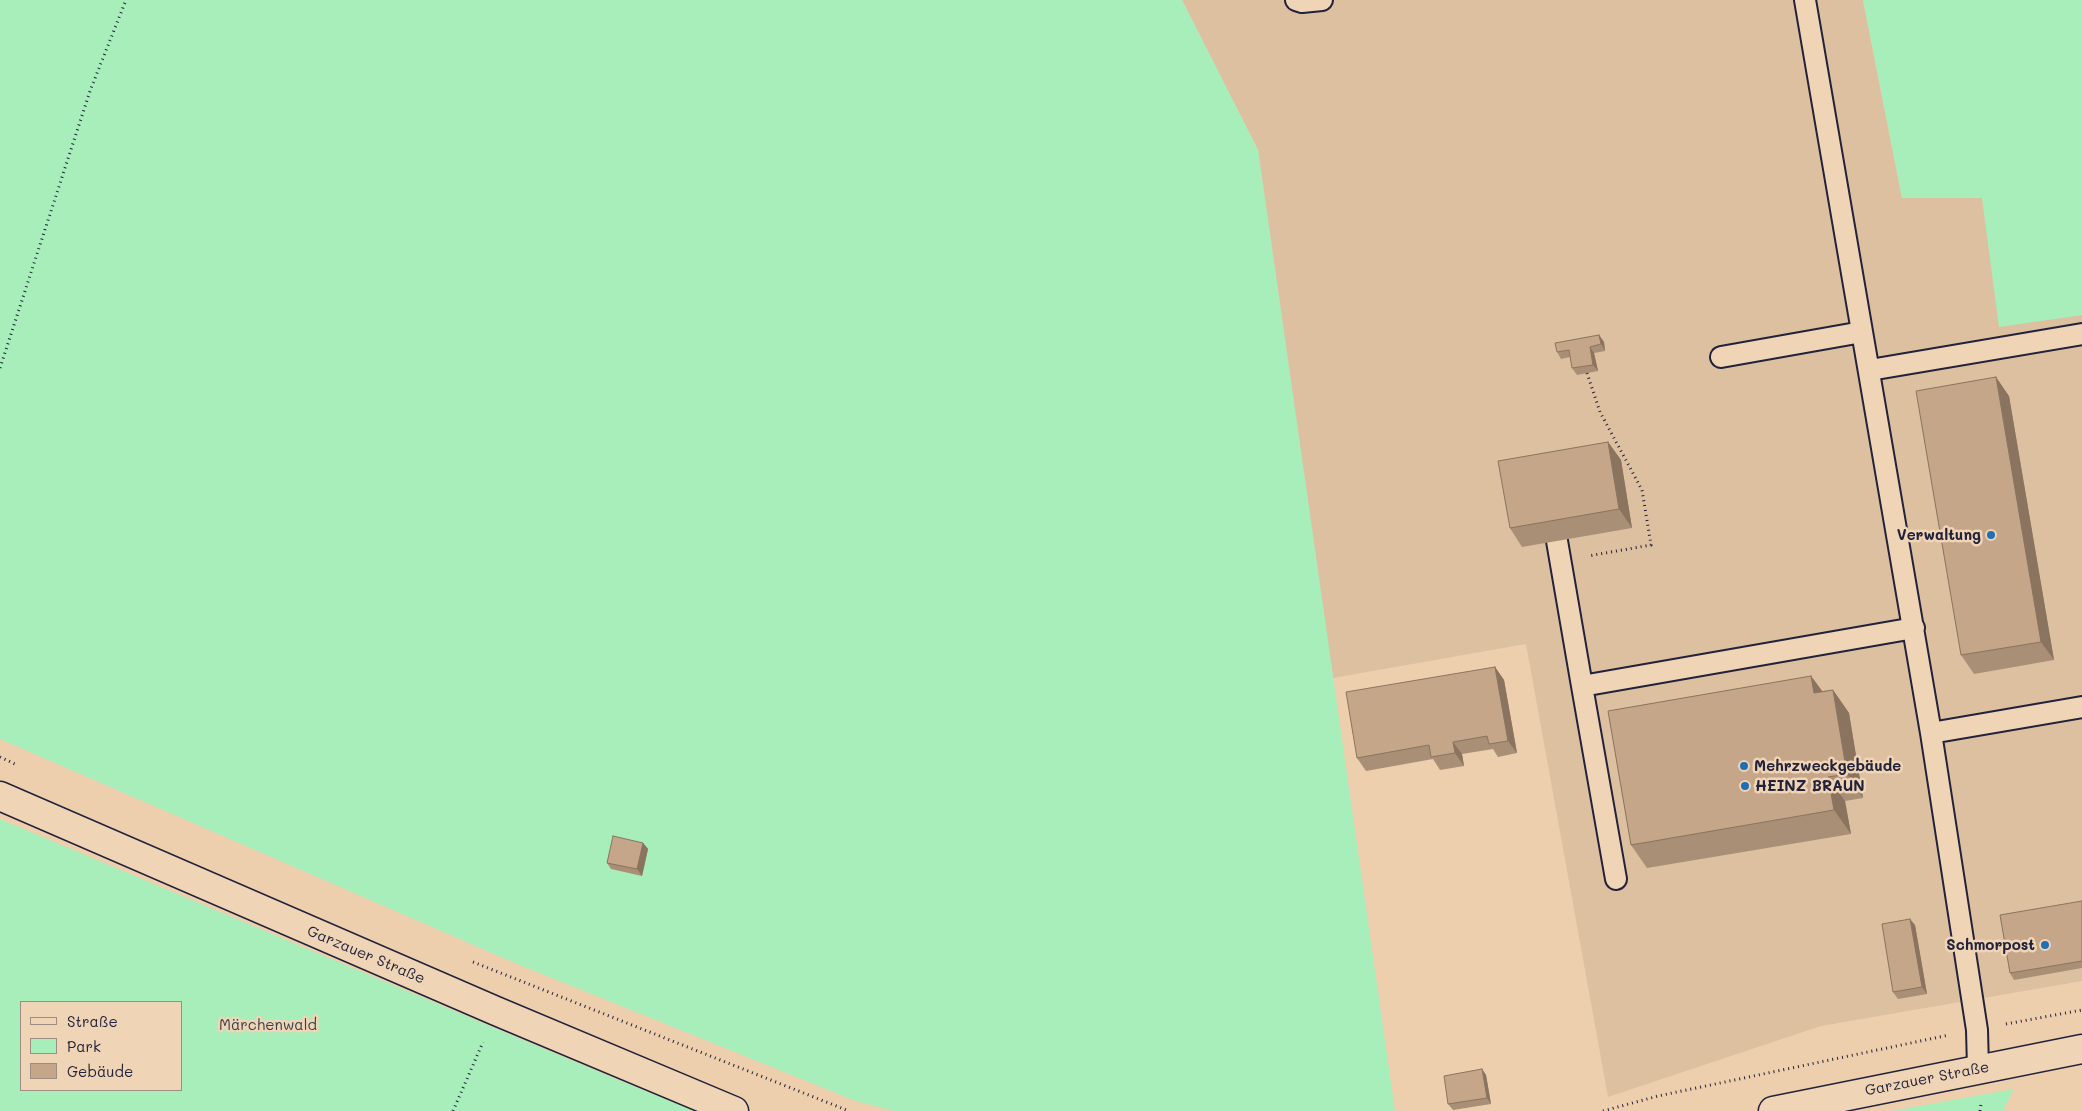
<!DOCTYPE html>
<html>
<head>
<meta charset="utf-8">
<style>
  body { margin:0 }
  #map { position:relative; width:2082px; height:1111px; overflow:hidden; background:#edcfad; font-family:Mali,sans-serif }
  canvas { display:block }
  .legend { position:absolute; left:20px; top:1001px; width:162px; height:90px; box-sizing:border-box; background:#efd4b6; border:1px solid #9d8d85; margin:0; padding:6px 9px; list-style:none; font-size:15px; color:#22223b }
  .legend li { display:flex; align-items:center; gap:10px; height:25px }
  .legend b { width:25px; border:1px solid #9d8d85 }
</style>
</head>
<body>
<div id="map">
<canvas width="2082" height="1111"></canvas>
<ul class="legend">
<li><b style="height:6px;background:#efd4b6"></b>Straße</li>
<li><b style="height:14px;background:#a7eeba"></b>Park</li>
<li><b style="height:14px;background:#c5a688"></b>Gebäude</li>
</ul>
</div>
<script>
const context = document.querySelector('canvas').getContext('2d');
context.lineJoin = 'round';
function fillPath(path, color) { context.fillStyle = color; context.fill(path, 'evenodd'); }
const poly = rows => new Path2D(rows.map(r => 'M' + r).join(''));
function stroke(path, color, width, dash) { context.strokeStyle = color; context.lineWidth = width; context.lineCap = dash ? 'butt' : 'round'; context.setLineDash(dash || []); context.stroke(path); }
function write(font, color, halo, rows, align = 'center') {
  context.font = font + ' Mali,sans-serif'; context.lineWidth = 5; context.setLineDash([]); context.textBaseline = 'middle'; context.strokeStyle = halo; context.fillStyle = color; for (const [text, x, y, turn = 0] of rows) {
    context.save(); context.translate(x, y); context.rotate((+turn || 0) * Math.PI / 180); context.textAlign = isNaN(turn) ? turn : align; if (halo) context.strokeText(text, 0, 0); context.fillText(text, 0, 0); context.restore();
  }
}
const built = poly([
  [1182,0,1863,0,1902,198,1982,198,2012,324,2082,315,2082,981,1821,1026,1608,1097,1526,644,1333,678,1258,150]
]);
const green = poly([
  [0,0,1182,0,1258,150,1395,1111,895,1111,856,1101,515,963,0,739],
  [1863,0,2082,0,2082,315,1999,327,1982,198,1902,198],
  [0,819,561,1056,694,1111,0,1111],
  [21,1002,181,1002,181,1090,21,1090],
  [2014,1089,2003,1111,1892,1111]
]);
const path = poly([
  [0,368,90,91,126,0],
  [1587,373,1600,412,1642,490,1651,545,1588,556],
  [0,757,15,764],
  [473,962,849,1111],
  [2006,1024,2082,1010],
  [453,1111,483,1042],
  [1603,1111,1658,1096,1949,1035],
  [1980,1111,1981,1104]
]);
const service = poly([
  [1296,0,1302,2,1322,0],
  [1805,0,1931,733,1977,1030,1978,1068],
  [1721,357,1862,332],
  [1870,370,2082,334],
  [1557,541,1582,686,1914,628],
  [1582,686,1616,879],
  [1931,733,2082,707]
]);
const tertiary = poly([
  [0,796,496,1011,734,1111],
  [1773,1111,2082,1049]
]);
const wall = poly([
  [1599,335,1604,342,1605,351,1594,353,1598,371,1577,375,1572,368,1570,357,1561,359,1557,352],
  [2009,396,2054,660,1974,674,1961,655],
  [1608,442,1621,460,1632,528,1522,547,1510,528],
  [1495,667,1504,680,1517,753,1498,757,1493,749,1462,754,1464,766,1440,770,1433,759,1366,771,1357,758],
  [1811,676,1822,691,1833,690,1849,713,1863,798,1845,801,1851,834,1647,868,1631,845],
  [643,843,648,849,642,876,611,869,607,863],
  [2082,901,2082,968,2014,980,2010,973],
  [1915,925,1927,994,1898,999,1893,992],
  [1482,1069,1486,1075,1491,1104,1453,1110,1448,1104]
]);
const shadedWall = poly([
  [1599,335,1604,342,1605,351,1601,344],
  [1590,347,1594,353,1598,371,1593,365],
  [1996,377,2009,396,2054,660,2041,642],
  [1608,442,1621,460,1632,528,1619,509],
  [1495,667,1504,680,1517,753,1508,741],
  [1811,676,1828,699,1814,693],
  [1833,690,1849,713,1863,798,1847,774],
  [1453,742,1462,754,1464,766,1455,753],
  [1828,777,1845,801,1851,834,1834,810],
  [643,843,648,849,642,876,637,869],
  [1910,919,1915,925,1927,994,1922,987],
  [1482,1069,1486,1075,1491,1104,1487,1098]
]);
const building = poly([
  [1599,335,1601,344,1590,347,1593,365,1572,368,1569,350,1557,352,1555,343,1599,335],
  [1996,377,2041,642,1961,655,1916,391,1996,377],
  [1608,442,1619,509,1510,528,1498,461,1608,442],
  [1495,667,1508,741,1489,744,1487,736,1453,742,1455,753,1431,757,1429,745,1357,758,1346,692,1495,667],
  [1811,676,1814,693,1833,690,1847,774,1828,777,1834,810,1631,845,1608,711,1811,676],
  [613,836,643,843,637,869,607,863,613,836],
  [2082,901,2082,961,2010,973,2000,915,2082,901],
  [1910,919,1922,987,1893,992,1882,924,1910,919],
  [1482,1069,1487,1098,1448,1104,1444,1076,1482,1069]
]);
const markers = [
  [1991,535,5,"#1f6fb2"],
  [1744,766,5,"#1f6fb2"],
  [1745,786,5,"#1f6fb2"],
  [2045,945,5,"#1f6fb2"]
];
const poiNames = [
  ["Verwaltung",1981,535],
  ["Mehrzweckgebäude",1754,766,"left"],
  ["HEINZ BRAUN",1755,786,"left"],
  ["Schmorpost",2035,945]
];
const streetNames = [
  ["Garzauer Straße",366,955,23],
  ["Garzauer Straße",1927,1079,-11]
];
const parkNames = [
  ["Märchenwald",268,1025]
];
fillPath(built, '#ddc0a0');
fillPath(green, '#a7eeba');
stroke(service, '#22223b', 24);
stroke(tertiary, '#22223b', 31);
stroke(path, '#22223b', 3, [1, 4]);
stroke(service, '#efd4b6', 20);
stroke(tertiary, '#efd4b6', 28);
fillPath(wall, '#a98f75');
fillPath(shadedWall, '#8a745f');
fillPath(building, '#c5a688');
stroke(building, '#8a745f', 1);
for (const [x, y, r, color] of markers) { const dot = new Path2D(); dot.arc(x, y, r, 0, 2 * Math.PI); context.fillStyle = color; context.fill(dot); stroke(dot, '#efd4b6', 2); }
write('bold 15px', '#22223b', '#efd4b6', poiNames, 'right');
write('15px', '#22223b', '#efd4b6', streetNames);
write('15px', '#36414e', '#efd4b6', parkNames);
</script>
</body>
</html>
